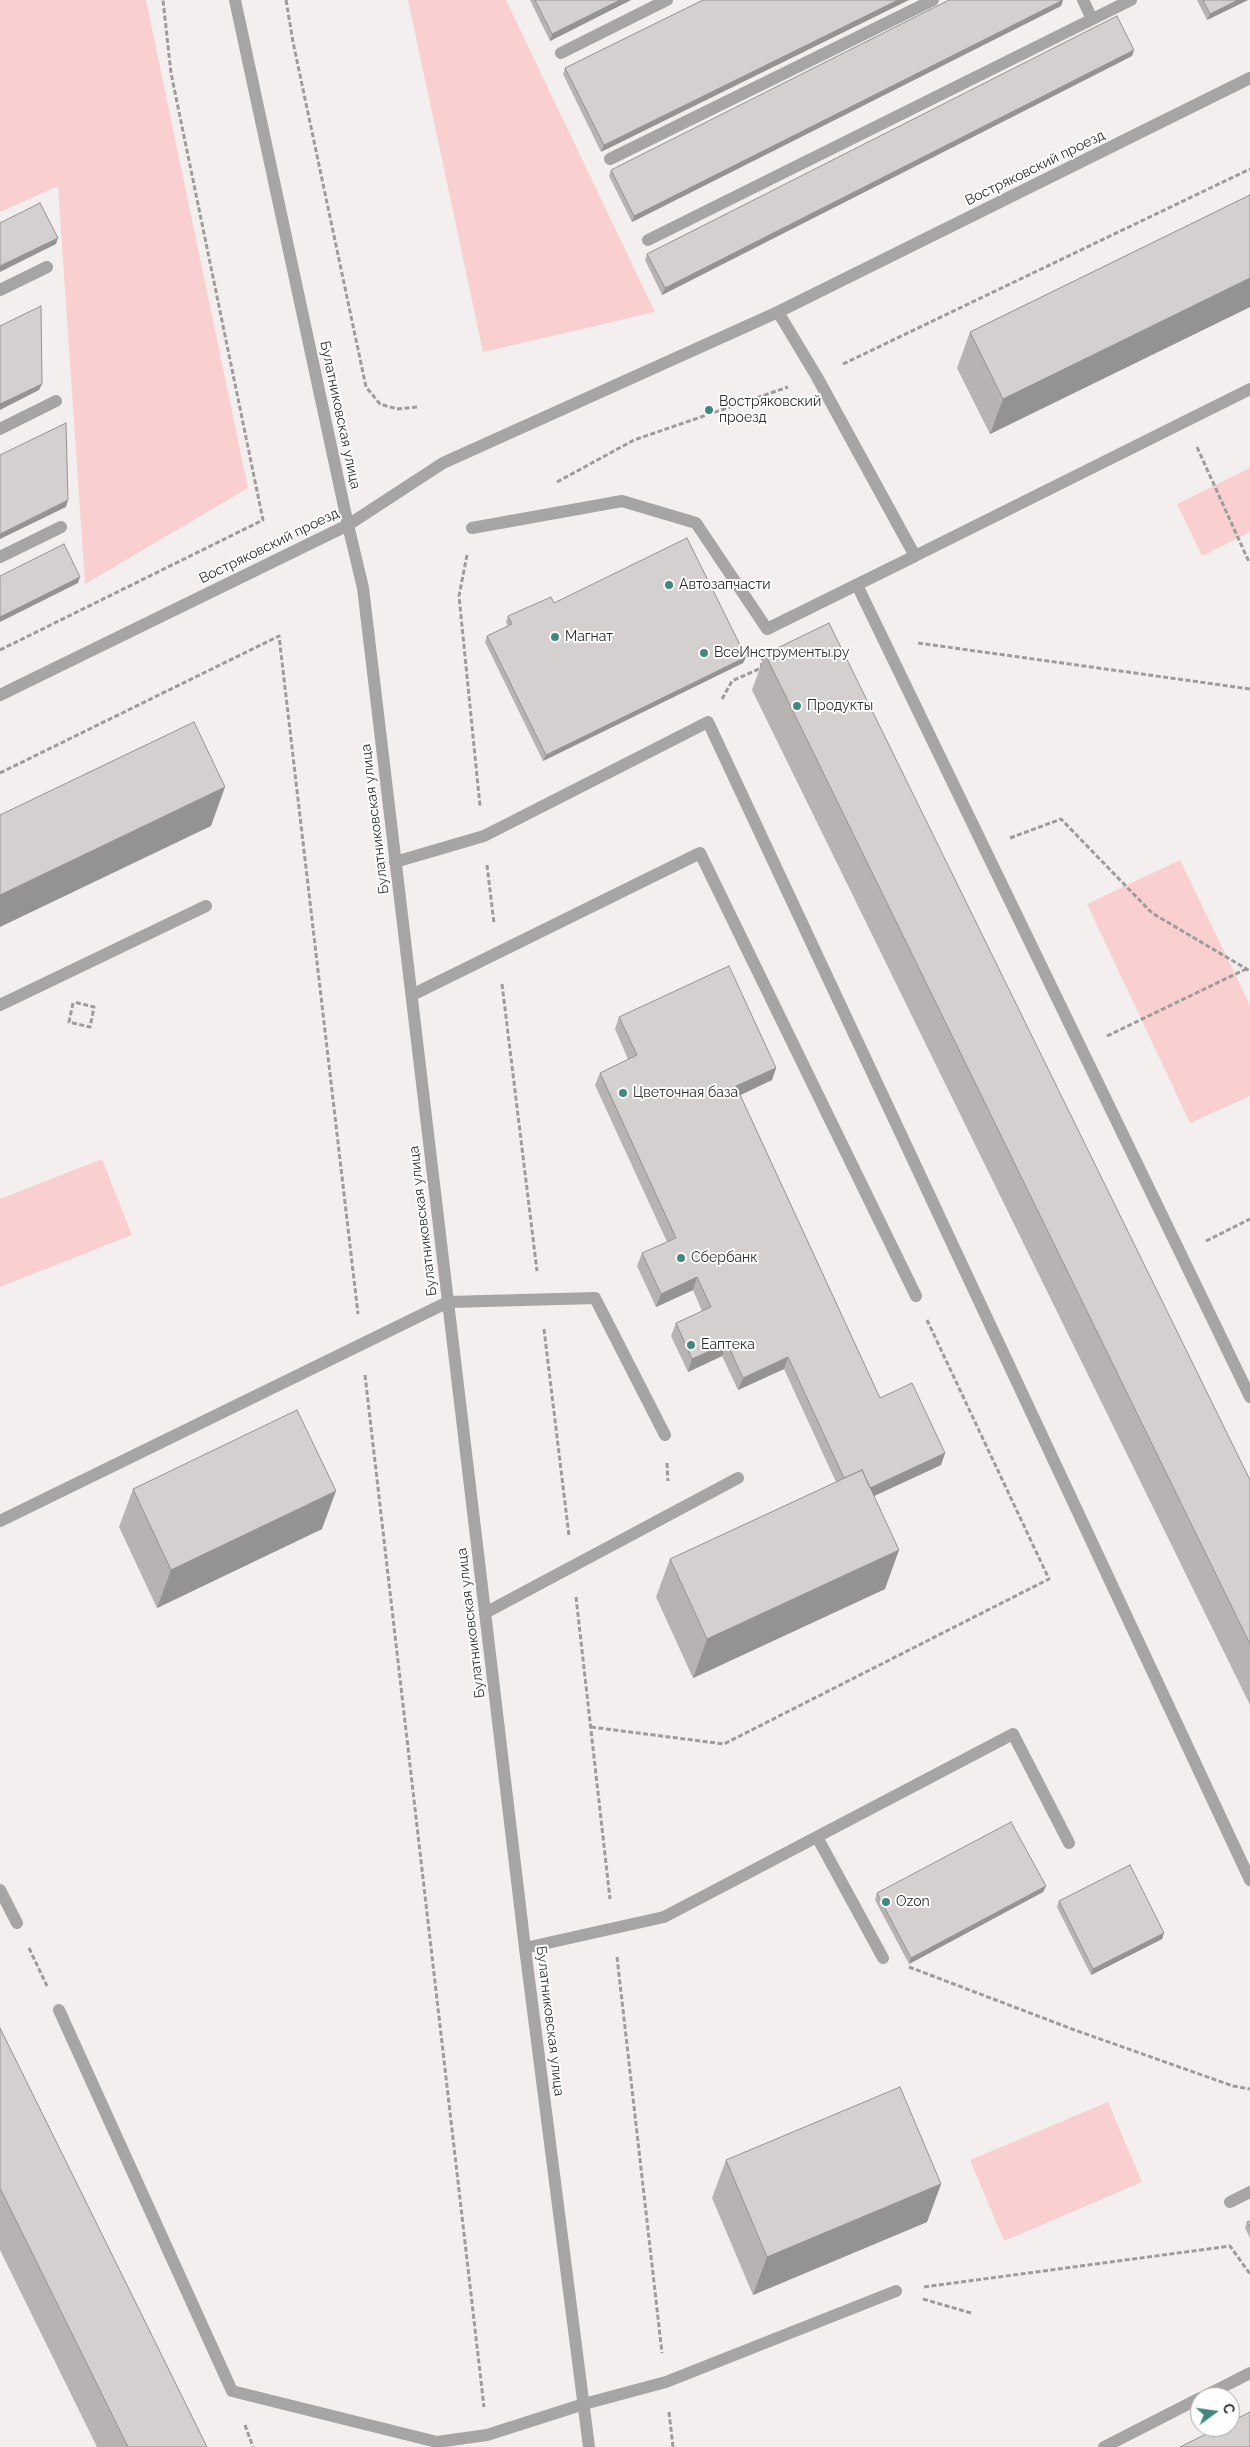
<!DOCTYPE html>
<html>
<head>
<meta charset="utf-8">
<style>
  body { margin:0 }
  #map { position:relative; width:1250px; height:2447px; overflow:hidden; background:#f4efef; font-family:Raleway,sans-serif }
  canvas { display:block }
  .north { position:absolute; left:1190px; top:2387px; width:50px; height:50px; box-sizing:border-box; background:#fff; border:1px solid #ababab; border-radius:50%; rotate:76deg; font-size:14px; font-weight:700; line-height:20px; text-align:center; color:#2e2c2c }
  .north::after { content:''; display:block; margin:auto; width:18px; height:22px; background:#44887d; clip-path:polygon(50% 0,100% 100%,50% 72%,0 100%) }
</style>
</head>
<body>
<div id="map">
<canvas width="1250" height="2447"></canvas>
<div class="north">С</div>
</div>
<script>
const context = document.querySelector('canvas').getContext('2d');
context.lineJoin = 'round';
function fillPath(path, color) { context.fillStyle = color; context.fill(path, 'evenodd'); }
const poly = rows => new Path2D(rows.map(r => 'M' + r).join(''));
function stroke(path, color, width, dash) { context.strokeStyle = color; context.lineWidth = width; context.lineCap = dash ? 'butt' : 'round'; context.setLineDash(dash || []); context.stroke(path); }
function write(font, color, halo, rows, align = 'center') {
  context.font = font + ' Raleway,sans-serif'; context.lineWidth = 4; context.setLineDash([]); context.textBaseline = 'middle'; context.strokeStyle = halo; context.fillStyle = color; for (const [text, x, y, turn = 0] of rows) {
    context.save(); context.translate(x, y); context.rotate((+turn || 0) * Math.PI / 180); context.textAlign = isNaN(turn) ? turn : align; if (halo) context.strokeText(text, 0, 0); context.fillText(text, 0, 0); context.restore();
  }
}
const green = poly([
  [0,0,146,0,248,488,85,584,58,186,0,212],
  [408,0,506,0,655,312,483,352],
  [1250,468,1250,532,1202,556,1177,504],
  [1180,860,1250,1005,1250,1096,1190,1123,1087,904],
  [102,1159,132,1235,0,1287,0,1199],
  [1108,2102,1142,2182,1004,2241,970,2160]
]);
const path = poly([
  [286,0,293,42,366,387,380,404,397,409,417,407],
  [843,364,1250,169],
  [1197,447,1249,562],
  [557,482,634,440,788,387],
  [467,555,459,596,480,806],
  [918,643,1250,689],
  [0,650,263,520,171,73,163,0],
  [722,699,732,681,761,668,763,657],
  [0,773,279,636,358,1314],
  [1010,838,1061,819,1152,913,1250,971],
  [487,865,494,923],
  [502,984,537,1271],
  [73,1003,69,1022,90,1027,94,1007,74,1002],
  [1107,1036,1246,969],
  [1206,1241,1250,1219],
  [544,1329,569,1536],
  [365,1375,484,2407],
  [667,1463,668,1481],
  [576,1597,610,1899],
  [591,1727,724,1744,1049,1579,927,1320],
  [29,1948,47,1986],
  [617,1957,662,2353],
  [909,1967,1072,2029,1233,2086,1250,2089],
  [924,2287,1230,2246,1250,2274],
  [923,2299,971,2313],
  [669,2412,673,2447],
  [245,2425,253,2447]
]);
const service = poly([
  [1083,0,1092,19],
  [561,53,667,0],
  [610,159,933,0],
  [648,240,1131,0],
  [0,290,47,267],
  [778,312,817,377,915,556,1250,389],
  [0,429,56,401],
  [472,528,622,501,696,523,767,629,915,556],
  [0,557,61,527],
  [857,585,1250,1397],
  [395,862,484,836,708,722,1250,1880],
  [412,995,700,853,916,1296],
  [0,1005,206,906],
  [0,1521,448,1302,595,1298,665,1435],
  [485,1613,738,1478],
  [817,1837,883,1958],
  [0,1890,17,1923],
  [525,1948,664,1917,1013,1734,1069,1843],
  [59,2010,232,2391,437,2442,487,2435,584,2404,666,2382,896,2291],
  [1230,2202,1250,2192],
  [1203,2397,1250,2373],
  [1104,2447,1200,2398]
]);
const minor = poly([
  [235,0,348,525]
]);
const tertiary = poly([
  [348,525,363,588,525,1948,589,2447],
  [0,695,348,525,443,463,778,312,1250,78]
]);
const wall = poly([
  [530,0,631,0,550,41],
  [703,0,601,152,563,74,565,68],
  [1063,0,1061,6,632,222,609,176,611,170],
  [1197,0,1248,0,1207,20],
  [1132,56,662,295,645,260,647,254],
  [1250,195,1250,307,990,434,957,368,970,332],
  [554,603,746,657,743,663,543,761,485,642,487,636,508,626,506,622,508,616],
  [765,654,1250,1480,1250,1705,752,690],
  [619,1017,776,1068,772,1080,740,1095,880,1398,945,1453,941,1465,874,1496,885,1589,693,1678,656,1597,670,1559,836,1482,784,1369,738,1390,722,1356,688,1372,671,1336,676,1323,702,1311,693,1290,656,1307,637,1266,642,1253,667,1242,595,1085,600,1073,628,1059,615,1029],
  [133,1489,322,1529,157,1608,119,1527],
  [1046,1886,1043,1892,909,1964,875,1900,877,1893],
  [1059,1901,1164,1933,1162,1939,1091,1975,1057,1907],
  [0,2028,207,2447,97,2447,0,2250],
  [726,2160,941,2184,927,2222,753,2295,712,2198],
  [1250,2221,1250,2238,1245,2228,1247,2222]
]);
const shadedWall = poly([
  [620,0,631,0,550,41,552,34],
  [898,0,909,0,601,152,604,145],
  [1063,0,1061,6,632,222,634,216],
  [1238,0,1248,0,1207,20,1210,14],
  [1134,50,1132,56,662,295,665,288],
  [58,238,56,244,0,272,0,266],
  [1250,278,1250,307,990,434,1003,399],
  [42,384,39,390,0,410,0,404],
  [68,500,66,507,0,539,0,534],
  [80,577,78,583,0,622,0,617],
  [746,657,743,663,543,761,546,755],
  [225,787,211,826,0,927,0,895],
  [776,1068,772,1080,732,1099,736,1086],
  [697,1277,693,1290,656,1307,661,1294],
  [727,1343,722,1356,688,1372,692,1359],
  [788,1357,784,1369,738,1390,743,1378],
  [945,1453,941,1465,848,1508,852,1496],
  [336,1491,322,1529,157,1608,171,1570],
  [899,1550,885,1589,693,1678,707,1639],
  [1046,1886,1043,1892,909,1964,911,1958],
  [1164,1933,1162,1939,1091,1975,1093,1969],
  [941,2184,927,2222,753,2295,767,2257]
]);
const building = poly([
  [535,0,620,0,552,34,535,0],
  [703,0,898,0,604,145,565,68,703,0],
  [949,0,1063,0,634,216,611,170,949,0],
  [1203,0,1238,0,1210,14,1203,0],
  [1117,16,1134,50,665,288,647,254,1117,16],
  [1250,195,1250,278,1003,399,970,332,1250,195],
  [40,203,58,238,0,266,0,223,40,203],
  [41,306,42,384,0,404,0,326,41,306],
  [66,423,68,500,0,534,0,455,66,423],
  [687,538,746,657,546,755,487,636,512,624,508,616,551,597,554,603,687,538],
  [64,544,80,577,0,617,0,576,64,544],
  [829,623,1250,1480,1250,1644,765,654,829,623],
  [194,722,225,787,0,895,0,815,194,722],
  [729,966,776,1068,736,1086,880,1398,912,1383,945,1453,870,1488,862,1470,844,1478,788,1357,743,1378,727,1343,692,1359,676,1323,711,1307,697,1277,661,1294,642,1253,676,1238,600,1073,637,1055,619,1017,729,966],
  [297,1410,336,1491,171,1570,133,1489,297,1410],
  [862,1470,899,1550,707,1639,670,1559,862,1470],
  [1011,1822,1046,1886,911,1958,877,1893,1011,1822],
  [1130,1865,1164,1933,1093,1969,1059,1901,1130,1865],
  [0,2028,207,2447,128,2447,0,2188,0,2028],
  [900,2087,941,2184,767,2257,726,2160,900,2087],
  [1250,2221,1250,2227,1247,2222,1250,2221],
  [1250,2412,1250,2447,1180,2447,1220,2427,1230,2427,1230,2422,1250,2412]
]);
const markers = [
  [709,410,5,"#44887d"],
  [669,585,5,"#44887d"],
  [555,637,5,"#44887d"],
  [704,653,5,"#44887d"],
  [797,706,5,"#44887d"],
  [623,1093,5,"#44887d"],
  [681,1258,5,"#44887d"],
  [691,1345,5,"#44887d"],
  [886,1902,5,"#44887d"]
];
const streetNames = [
  ["Востряковский проезд",1035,168,-26],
  ["Булатниковская улица",340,415,78],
  ["Востряковский проезд",269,546,-26],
  ["Булатниковская улица",375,819,-97],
  ["Булатниковская улица",423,1221,-97],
  ["Булатниковская улица",471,1623,-97],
  ["Булатниковская улица",550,2021,83]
];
const poiNames = [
  ["Востряковский",719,402],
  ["проезд",719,418],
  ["Автозапчасти",679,585],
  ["Магнат",565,637],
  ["ВсеИнструменты.ру",714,653],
  ["Продукты",807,706],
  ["Цветочная база",633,1093],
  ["Сбербанк",691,1258],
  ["Еаптека",701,1345],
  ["Ozon",896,1902]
];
fillPath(green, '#facfcf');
stroke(path, '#9e9b9b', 3, [5, 2.5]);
stroke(service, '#a6a4a4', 12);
stroke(minor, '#a6a4a4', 12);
stroke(tertiary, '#a6a4a4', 12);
fillPath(wall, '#b7b3b3');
fillPath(shadedWall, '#959292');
fillPath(building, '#d5d0d0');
stroke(building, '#959292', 1);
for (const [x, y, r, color] of markers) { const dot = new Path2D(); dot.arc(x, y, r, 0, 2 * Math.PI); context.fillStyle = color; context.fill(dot); stroke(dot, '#fff', 2); }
write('14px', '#2e2c2c', '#fff', streetNames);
write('14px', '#2e2c2c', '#fff', poiNames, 'left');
</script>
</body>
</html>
